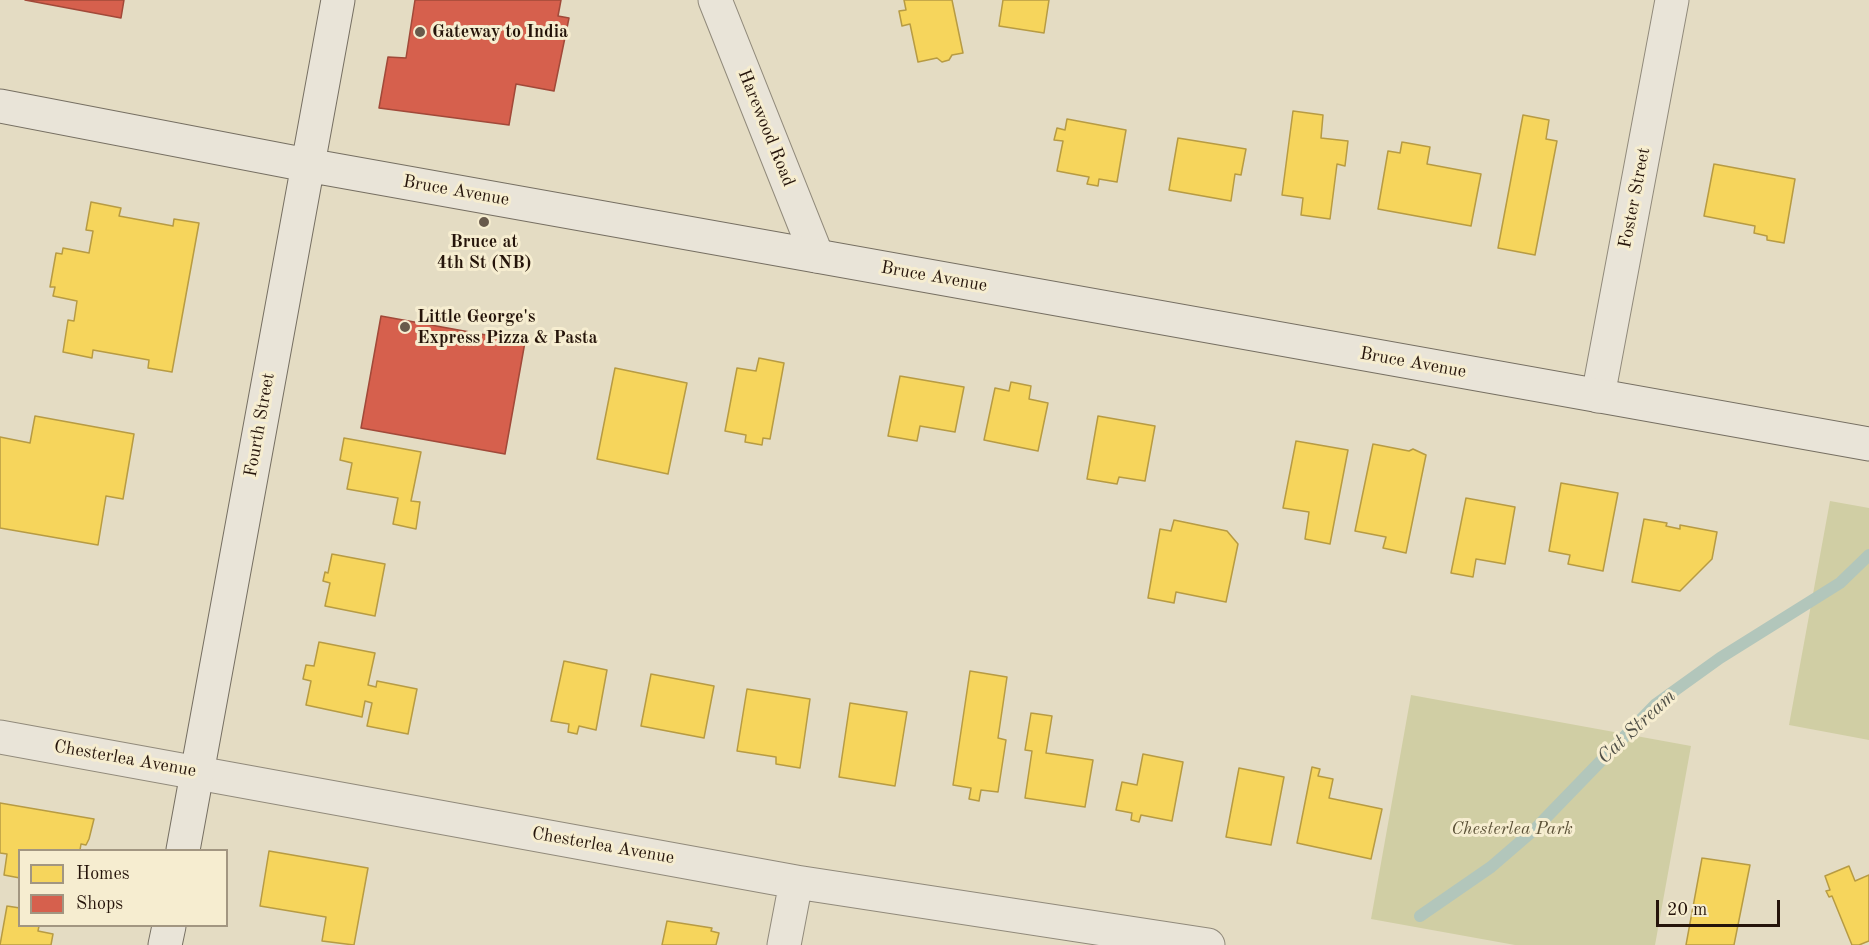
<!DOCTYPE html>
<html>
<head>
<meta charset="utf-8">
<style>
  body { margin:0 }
  #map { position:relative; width:1869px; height:945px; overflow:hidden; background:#e4dcc3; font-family:"Old Standard TT",serif }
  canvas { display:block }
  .legend { position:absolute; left:18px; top:849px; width:210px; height:78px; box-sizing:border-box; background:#f6edd0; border:2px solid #a29681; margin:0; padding:8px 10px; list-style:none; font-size:18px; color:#25140a }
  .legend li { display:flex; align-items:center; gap:12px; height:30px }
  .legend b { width:30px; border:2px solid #a29681 }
  .scale { position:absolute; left:1656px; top:900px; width:124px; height:27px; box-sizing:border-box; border:3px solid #25140a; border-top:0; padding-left:8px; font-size:18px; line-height:21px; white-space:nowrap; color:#25140a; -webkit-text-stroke:4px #f6edd0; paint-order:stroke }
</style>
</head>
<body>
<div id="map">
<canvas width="1869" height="945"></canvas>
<ul class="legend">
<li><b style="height:16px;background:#f6d55c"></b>Homes</li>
<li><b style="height:16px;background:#d6604d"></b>Shops</li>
</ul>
<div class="scale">20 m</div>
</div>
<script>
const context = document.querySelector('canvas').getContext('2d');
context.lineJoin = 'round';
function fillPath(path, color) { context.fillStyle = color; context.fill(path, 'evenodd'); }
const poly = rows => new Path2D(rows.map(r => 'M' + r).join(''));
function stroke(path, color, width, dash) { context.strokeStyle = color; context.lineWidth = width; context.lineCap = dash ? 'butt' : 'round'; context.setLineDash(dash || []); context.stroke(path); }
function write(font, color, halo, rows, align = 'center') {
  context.font = font + ' "Old Standard TT",serif'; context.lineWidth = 6; context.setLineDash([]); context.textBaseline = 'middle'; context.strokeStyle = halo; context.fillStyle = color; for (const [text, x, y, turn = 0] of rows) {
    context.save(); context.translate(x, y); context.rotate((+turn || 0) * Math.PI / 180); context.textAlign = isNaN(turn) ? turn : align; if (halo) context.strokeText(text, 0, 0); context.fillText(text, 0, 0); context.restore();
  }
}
const green = poly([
  [1830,501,1869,508,1869,740,1789,725],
  [1411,695,1691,746,1655,945,1515,945,1371,919]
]);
const homes = poly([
  [904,0,952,0,963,53,952,55,949,60,942,62,937,58,918,62,910,24,902,26,899,11,906,10,904,0],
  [1003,0,1049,0,1044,33,999,26,1003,0],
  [1293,111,1323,115,1321,138,1348,141,1345,166,1337,164,1330,219,1301,215,1303,198,1282,195,1293,111],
  [1523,115,1549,120,1546,139,1557,141,1535,255,1498,248,1523,115],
  [1067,119,1126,130,1117,182,1099,179,1098,186,1087,184,1089,177,1057,171,1063,141,1054,140,1057,128,1065,130,1067,119],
  [1178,138,1246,149,1241,175,1235,174,1231,201,1169,190,1178,138],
  [1402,142,1430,147,1427,164,1481,174,1471,226,1378,209,1388,151,1400,153,1402,142],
  [1714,164,1795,179,1784,243,1767,240,1767,236,1754,233,1755,226,1704,216,1714,164],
  [91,202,121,208,119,216,173,226,174,219,199,223,172,372,148,368,149,360,93,350,92,358,63,352,68,320,74,321,77,301,53,296,55,287,50,287,56,253,62,254,63,248,89,253,93,231,86,230,91,202],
  [759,358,784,363,770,439,763,438,762,445,745,442,746,435,725,431,737,368,756,371,759,358],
  [615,368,687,383,668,474,597,459,615,368],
  [900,376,964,387,955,432,920,426,917,441,888,436,900,376],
  [1011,382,1031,386,1029,399,1048,403,1038,451,984,440,995,388,1009,391,1011,382],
  [35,416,134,434,123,499,106,496,98,545,0,528,0,437,30,443,35,416],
  [1098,416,1155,426,1145,481,1119,477,1117,484,1087,479,1098,416],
  [344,438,421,452,411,501,420,502,416,529,393,524,398,498,347,489,352,463,340,460,344,438],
  [1296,441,1348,450,1330,544,1305,539,1309,512,1283,508,1296,441],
  [1373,444,1409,451,1413,449,1426,455,1406,553,1383,548,1386,537,1355,531,1373,444],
  [1561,483,1618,493,1603,571,1568,564,1570,555,1549,551,1561,483],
  [1466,498,1515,507,1505,564,1476,559,1473,577,1451,573,1466,498],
  [1644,519,1667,523,1666,526,1680,529,1680,525,1717,532,1712,559,1680,591,1632,582,1644,519],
  [1174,520,1227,531,1238,544,1226,602,1176,592,1174,603,1148,598,1160,529,1171,531,1174,520],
  [332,554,385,564,375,616,325,606,330,583,323,581,325,572,328,573,332,554],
  [319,642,375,653,368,685,376,687,377,681,417,689,408,734,367,726,372,703,365,701,362,717,306,705,311,681,303,679,306,665,314,666,319,642],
  [564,661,607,670,596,730,579,726,577,734,568,732,569,724,551,721,564,661],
  [970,671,1007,677,998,738,1006,740,998,792,981,790,979,801,969,799,971,788,953,785,970,671],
  [651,674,714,686,704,738,641,726,651,674],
  [747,689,810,699,800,768,776,764,776,757,737,751,747,689],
  [850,703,907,712,895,786,839,777,850,703],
  [1031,713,1052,716,1046,753,1093,760,1085,807,1025,798,1032,751,1025,750,1031,713],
  [1143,754,1183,762,1172,821,1141,815,1139,822,1131,820,1132,813,1116,810,1122,782,1137,785,1143,754],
  [1312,767,1320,769,1318,776,1333,779,1329,798,1382,809,1371,859,1297,843,1312,767],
  [1239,768,1284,777,1271,845,1226,837,1239,768],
  [0,803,94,819,89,839,86,845,81,844,80,850,20,850,20,878,4,875,7,854,0,853,0,803],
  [269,851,368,868,354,945,322,941,326,917,260,906,269,851],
  [1702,858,1750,865,1734,945,1686,945,1702,858],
  [1849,866,1855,881,1869,875,1869,941,1859,945,1852,945,1832,896,1829,897,1826,891,1830,890,1825,876,1849,866],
  [7,906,20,908,20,926,39,926,38,931,53,934,51,945,0,945,7,906],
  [667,921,712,928,711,931,719,933,716,945,662,945,667,921]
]);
const shops = poly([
  [25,0,124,0,121,18,25,0],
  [415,0,561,0,558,16,569,18,554,91,516,84,509,125,379,108,388,57,406,58,415,0],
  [381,316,525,342,505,454,361,428,381,316]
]);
const stream = poly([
  [1420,916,1491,867,1535,829,1656,704,1720,658,1840,583,1869,555]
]);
const street = poly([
  [715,0,817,256],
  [1598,396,1672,0],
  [0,737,796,882,1208,945],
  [784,945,796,882]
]);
const secondary = poly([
  [0,106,307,165,1869,444],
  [183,850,338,0],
  [165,945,169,926]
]);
const markers = [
  [420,32,6,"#685a4b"],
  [484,222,6,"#685a4b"],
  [405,327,6,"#685a4b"]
];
const poiNames = [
  ["Gateway to India",432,32],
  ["Bruce at",484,242,"center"],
  ["4th St (NB)",484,263,"center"],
  ["Little George's",417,317],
  ["Express Pizza & Pasta",417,338]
];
const streetNames = [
  ["Harewood Road",766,128,68],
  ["Bruce Avenue",456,191,10],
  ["Foster Street",1635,198,-79],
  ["Bruce Avenue",934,277,10],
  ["Bruce Avenue",1413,363,10],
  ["Fourth Street",260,425,-80],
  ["Chesterlea Avenue",125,759,10],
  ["Chesterlea Avenue",603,846,10]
];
const parkNames = [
  ["Chesterlea Park",1512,829]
];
const waterNames = [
  ["Cat Stream",1637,727,-43]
];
fillPath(green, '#d0cea4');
fillPath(homes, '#f6d55c');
stroke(homes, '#b79b43', 1.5);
fillPath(shops, '#d6604d');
stroke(shops, '#a14939', 1.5);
stroke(stream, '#b2c6bb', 12);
stroke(street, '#918a7b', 35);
stroke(secondary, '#766f62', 35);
stroke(street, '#e9e4d8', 33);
stroke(secondary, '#e9e4d8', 33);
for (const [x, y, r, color] of markers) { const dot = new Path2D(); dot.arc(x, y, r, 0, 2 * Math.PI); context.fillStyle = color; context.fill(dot); stroke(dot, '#f6edd0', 2); }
write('bold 18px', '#25140a', '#f6edd0', poiNames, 'left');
write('18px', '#25140a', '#f6edd0', streetNames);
write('italic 18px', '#5b5137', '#f6edd0', parkNames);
write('italic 20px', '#4f4f47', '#f6edd0', waterNames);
</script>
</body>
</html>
